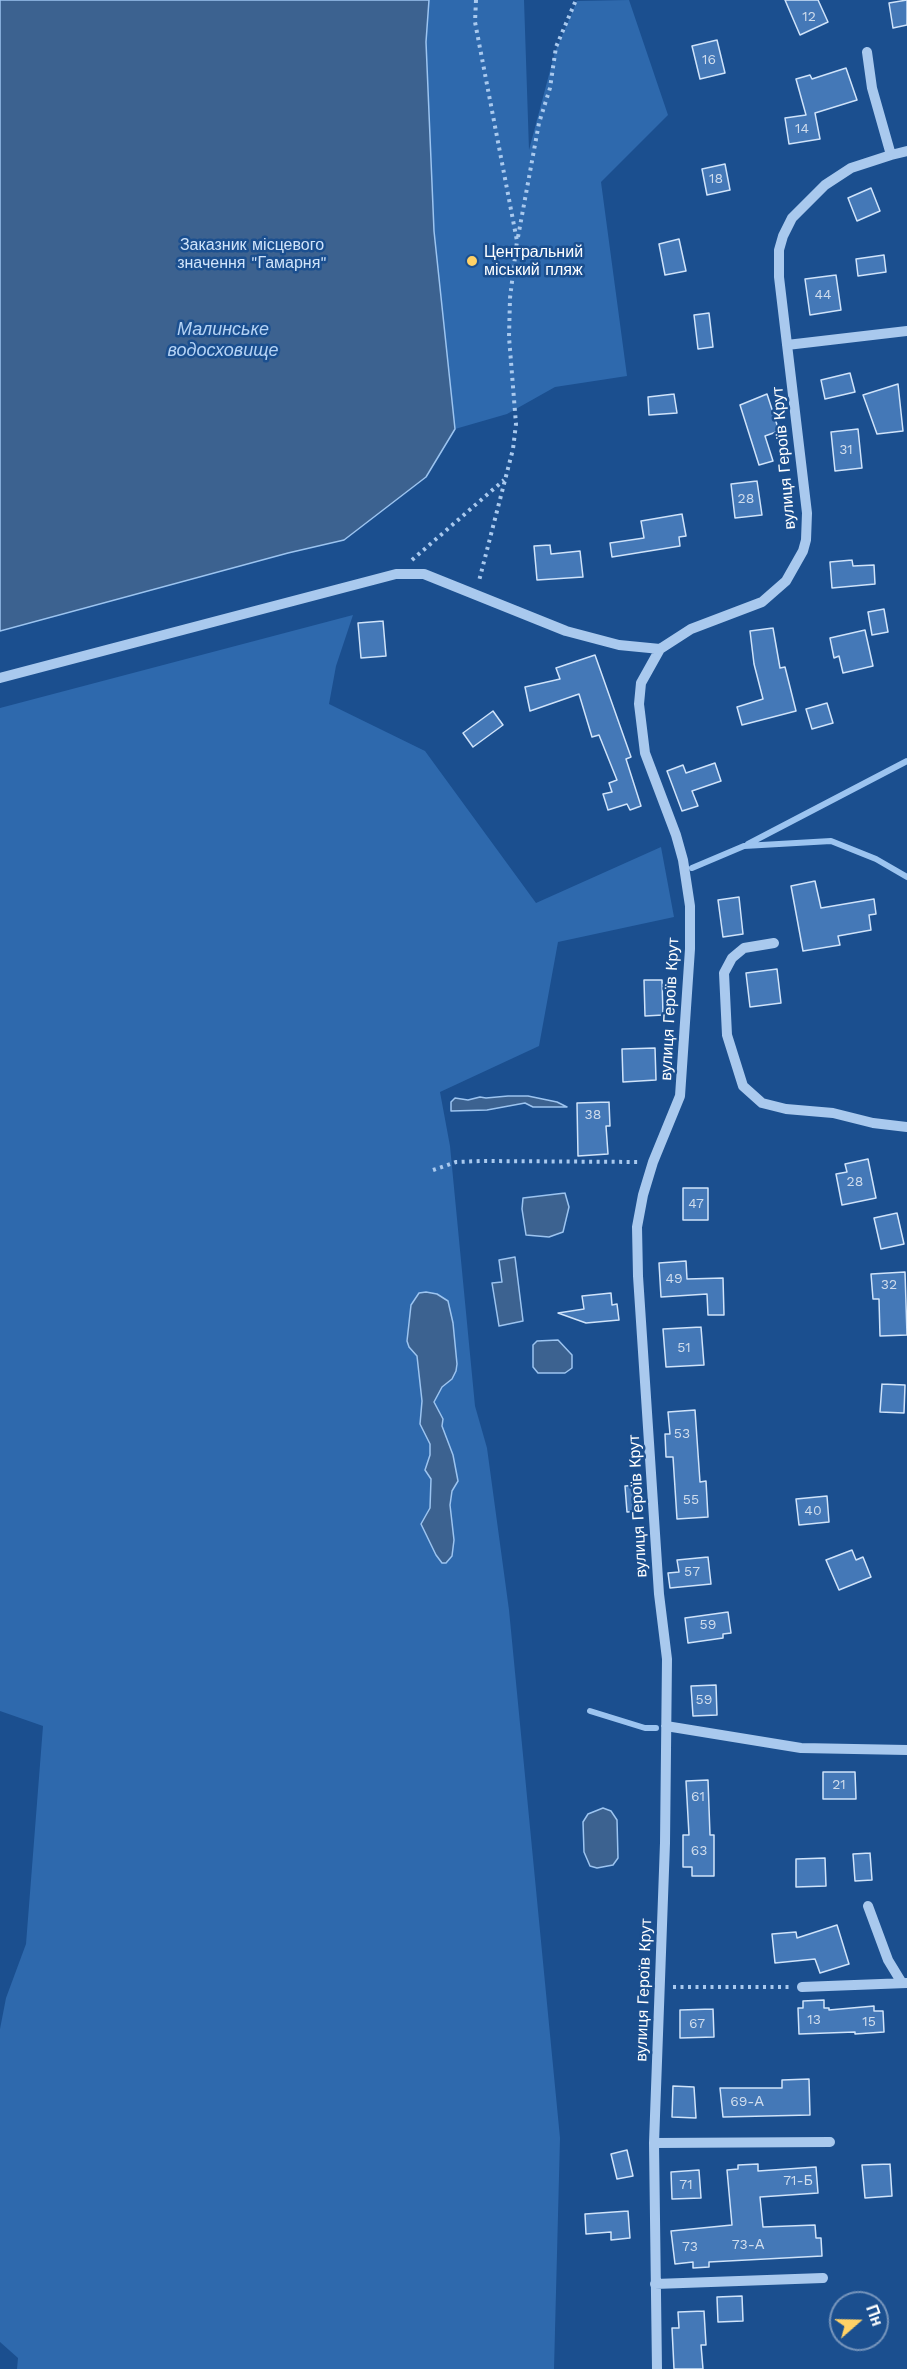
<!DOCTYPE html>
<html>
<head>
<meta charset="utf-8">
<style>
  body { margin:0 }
  #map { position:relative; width:907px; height:2369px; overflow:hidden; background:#1b4f8f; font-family:"Work Sans",sans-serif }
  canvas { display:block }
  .north { position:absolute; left:829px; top:2291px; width:60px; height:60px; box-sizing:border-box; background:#1b4f8f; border:2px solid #7695bc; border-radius:50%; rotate:70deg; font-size:16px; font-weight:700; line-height:24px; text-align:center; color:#fff }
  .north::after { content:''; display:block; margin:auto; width:21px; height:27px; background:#ffd166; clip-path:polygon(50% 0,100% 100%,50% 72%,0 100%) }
</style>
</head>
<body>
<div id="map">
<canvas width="907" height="2369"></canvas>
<div class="north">Пн</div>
</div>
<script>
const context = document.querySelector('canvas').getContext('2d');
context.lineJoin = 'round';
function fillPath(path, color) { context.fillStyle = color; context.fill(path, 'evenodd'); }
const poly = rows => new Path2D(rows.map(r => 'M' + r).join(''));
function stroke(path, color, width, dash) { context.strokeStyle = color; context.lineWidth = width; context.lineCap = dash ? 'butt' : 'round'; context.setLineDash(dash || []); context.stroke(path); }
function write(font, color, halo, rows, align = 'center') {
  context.font = font + ' "Work Sans",sans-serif'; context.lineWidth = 5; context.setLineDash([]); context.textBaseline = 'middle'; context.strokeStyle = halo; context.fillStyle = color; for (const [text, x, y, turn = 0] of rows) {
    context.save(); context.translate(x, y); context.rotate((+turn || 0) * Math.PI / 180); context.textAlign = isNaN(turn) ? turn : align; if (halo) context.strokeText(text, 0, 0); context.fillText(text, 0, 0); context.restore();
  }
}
const green = poly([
  [0,0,524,0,529,150,555,52,577,1,629,0,668,115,601,182,627,376,555,387,507,414,455,429,426,477,344,540,288,553,0,631],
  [353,615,336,666,329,704,425,751,536,903,661,847,674,917,558,942,539,1046,440,1092,450,1146,475,1406,487,1448,509,1610,560,2138,554,2369,17,2369,18,2358,0,2342,0,2029,6,1998,26,1944,43,1726,0,1711,0,708]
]);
const water = poly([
  [0,0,429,0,426,42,434,231,455,429,426,477,344,540,288,553,0,631,0,0],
  [508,1096,528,1096,557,1102,567,1107,533,1107,525,1103,487,1110,451,1111,451,1102,455,1098,468,1100,480,1097,486,1098,508,1096],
  [565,1193,569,1207,563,1232,549,1237,526,1235,522,1209,523,1198,565,1193],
  [515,1257,523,1321,499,1326,492,1283,502,1282,499,1260,515,1257],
  [426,1292,437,1294,448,1301,453,1323,457,1364,456,1371,452,1379,442,1387,434,1402,443,1419,442,1426,453,1455,458,1481,452,1491,450,1505,454,1540,452,1556,446,1563,442,1563,436,1555,421,1524,430,1508,431,1479,425,1470,430,1455,430,1444,420,1424,422,1401,417,1356,409,1347,407,1341,411,1305,419,1293,426,1292],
  [558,1340,572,1355,572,1368,565,1373,538,1373,533,1367,533,1345,537,1341,558,1340],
  [603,1808,611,1811,617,1820,618,1858,613,1865,597,1868,590,1866,584,1852,583,1822,588,1814,603,1808]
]);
const stream = poly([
  [748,844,907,761],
  [692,868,744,846,831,841,876,859,907,877],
  [590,1711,645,1728,656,1728]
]);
const building = poly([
  [785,0,818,0,828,22,800,35,785,0],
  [907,0,907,25,893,28,889,3,907,0],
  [717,40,725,73,700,79,692,46,717,40],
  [846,68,857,100,815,113,820,139,789,144,785,118,806,115,796,79,810,75,812,79,846,68],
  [725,164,730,190,707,195,702,169,725,164],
  [871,188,880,211,857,221,848,198,871,188],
  [679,239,686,271,665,275,659,244,679,239],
  [884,255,886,272,858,276,856,259,884,255],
  [836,275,841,310,810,315,805,279,836,275],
  [709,313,713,347,698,349,694,315,709,313],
  [850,373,855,392,825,399,821,380,850,373],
  [898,384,903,431,877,434,863,395,898,384],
  [674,394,677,413,649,415,648,397,674,394],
  [767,394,779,431,765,436,773,461,759,465,740,405,767,394],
  [858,429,862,468,835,471,831,432,858,429],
  [757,481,762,515,735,518,731,484,757,481],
  [682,514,686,536,679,537,680,546,612,557,610,543,644,538,641,521,682,514],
  [550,545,551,554,580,551,583,577,537,580,534,546,550,545],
  [852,560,853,566,874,565,875,584,832,588,830,562,852,560],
  [884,609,888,632,872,635,868,612,884,609],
  [383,621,386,656,361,658,358,623,383,621],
  [773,628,780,668,785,667,796,711,742,725,737,707,763,699,754,664,750,631,773,628],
  [865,630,873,666,843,673,839,656,834,658,830,638,865,630],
  [595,655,631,757,626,759,641,806,630,810,627,804,608,810,603,794,612,792,609,783,617,780,599,735,592,737,579,694,530,711,525,687,560,679,556,668,595,655],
  [827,703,833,723,812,729,806,709,827,703],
  [493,711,503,725,473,747,463,733,493,711],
  [715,763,721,781,692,791,698,806,682,811,667,771,683,765,686,773,715,763],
  [815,881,821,908,874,899,876,914,869,915,871,930,838,936,840,945,803,951,791,886,815,881],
  [739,897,743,934,723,937,718,900,739,897],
  [777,969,781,1003,750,1007,746,973,777,969],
  [644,980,662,980,663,1015,645,1016,644,980],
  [655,1048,656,1080,623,1082,622,1049,655,1048],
  [609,1102,610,1126,606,1126,608,1154,578,1156,577,1103,609,1102],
  [868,1159,876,1198,842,1205,836,1174,847,1172,845,1164,868,1159],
  [683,1188,708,1188,708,1220,683,1220,683,1188],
  [897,1213,904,1244,881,1249,874,1218,897,1213],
  [686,1261,687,1279,723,1278,724,1315,708,1315,707,1294,661,1297,659,1263,686,1261],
  [905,1272,907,1335,880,1336,879,1299,873,1299,871,1274,905,1272],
  [611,1293,612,1305,617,1304,619,1320,586,1323,558,1313,584,1309,582,1296,611,1293],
  [701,1327,704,1365,666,1367,663,1329,701,1327],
  [882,1384,905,1385,904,1413,880,1412,882,1384],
  [695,1410,700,1482,706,1481,708,1517,677,1519,673,1457,666,1457,665,1434,670,1434,668,1412,695,1410],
  [641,1485,643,1511,627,1512,625,1486,641,1485],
  [827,1496,829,1522,799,1525,796,1499,827,1496],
  [852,1550,856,1560,863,1557,871,1577,839,1590,826,1560,852,1550],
  [708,1557,711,1584,670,1588,668,1573,679,1572,677,1560,708,1557],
  [728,1612,731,1633,723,1634,723,1638,688,1643,685,1618,728,1612],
  [716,1685,717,1715,693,1716,691,1686,716,1685],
  [823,1772,855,1772,856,1799,823,1799,823,1772],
  [708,1780,710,1835,714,1835,714,1876,692,1876,692,1867,683,1867,683,1835,689,1835,686,1781,708,1780],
  [870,1853,872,1880,855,1881,853,1854,870,1853],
  [825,1858,826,1886,796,1887,796,1859,825,1858],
  [837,1925,849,1964,820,1973,815,1959,775,1963,772,1934,796,1932,797,1938,837,1925],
  [824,2000,824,2008,829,2008,829,2010,874,2006,874,2011,883,2011,884,2032,855,2034,855,2032,799,2034,798,2008,803,2008,803,2001,824,2000],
  [713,2009,714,2037,680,2038,680,2010,713,2009],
  [809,2079,810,2115,723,2117,720,2088,782,2088,782,2080,809,2079],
  [673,2086,694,2087,696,2118,672,2117,673,2086],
  [627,2150,633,2176,617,2179,611,2154,627,2150],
  [758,2164,758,2171,816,2167,818,2193,760,2197,763,2227,815,2225,816,2238,821,2238,822,2256,709,2262,709,2267,693,2268,693,2262,675,2264,671,2231,732,2225,727,2170,738,2169,738,2165,758,2164],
  [890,2164,892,2196,865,2198,862,2165,890,2164],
  [699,2170,701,2198,672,2199,671,2172,699,2170],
  [628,2211,630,2238,611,2240,611,2232,586,2234,585,2214,628,2211],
  [742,2296,743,2321,718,2322,717,2297,742,2296],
  [704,2311,706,2345,701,2345,703,2369,674,2369,672,2328,679,2328,678,2312,704,2311]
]);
const path = poly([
  [476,0,475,22,517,241,510,298,509,337,516,424,513,449,479,581],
  [518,237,539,123,550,88,556,47,576,0],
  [412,560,504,480],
  [433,1170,456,1162,481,1161,641,1162],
  [673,1987,789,1987]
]);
const minor = poly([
  [891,155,907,151],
  [787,345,907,331],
  [0,678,396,574,424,574,566,631,619,645,660,649],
  [774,943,744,948,732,958,724,973,727,1035,743,1086,762,1103,786,1109,833,1113,873,1123,907,1127],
  [666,1726,801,1748,907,1750],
  [868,1906,888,1960,902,1983],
  [802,1987,907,1983],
  [654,2143,830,2142],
  [655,2284,823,2278],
  [657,2369,654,2143,665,1843,667,1659,659,1594,638,1276,637,1227,643,1195,653,1162,680,1096,690,949,690,906,683,860,676,835,645,753,639,704,641,683,660,649,691,629,762,602,786,581,803,551,806,540,807,513,779,277,779,250,783,236,792,218,825,185,851,168,891,155,872,88,867,52]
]);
const markers = [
  [472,261,6,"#ffd166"]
];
const numberNames = [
  ["12",809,17],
  ["16",709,60],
  ["14",802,129],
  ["18",716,179],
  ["44",823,295],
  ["31",846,450],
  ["28",746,499],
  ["38",593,1115],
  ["28",855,1182],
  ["47",696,1204],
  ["49",674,1279],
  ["32",889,1285],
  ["51",684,1348],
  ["53",682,1434],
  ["55",691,1500],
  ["40",813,1511],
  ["57",692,1572],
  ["59",708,1625],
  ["59",704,1700],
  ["21",839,1785],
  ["61",698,1797],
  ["63",699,1851],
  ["13",814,2020],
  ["15",869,2022],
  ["67",697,2024],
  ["69-А",747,2102],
  ["71-Б",798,2181],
  ["71",686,2185],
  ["73-А",748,2245],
  ["73",690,2247]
];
const parkNames = [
  ["Заказник місцевого",252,245],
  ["значення \"Гамарня\"",252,263]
];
const poiNames = [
  ["Центральний",484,252],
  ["міський пляж",484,270]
];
const streetNames = [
  ["вулиця Героїв Крут",784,458,-95],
  ["вулиця Героїв Крут",670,1009,-87],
  ["вулиця Героїв Крут",638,1506,-93],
  ["вулиця Героїв Крут",644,1990,-88]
];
const waterNames = [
  ["Малинське",223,330],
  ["водосховище",223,351]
];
fillPath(green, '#2e69ad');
fillPath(water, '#3c6290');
stroke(water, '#9cc4f0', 1.5);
stroke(stream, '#9cc4f0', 6);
fillPath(building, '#4478b7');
stroke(building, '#cfe3fa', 1.5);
stroke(path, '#a9c9ee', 4, [3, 4.5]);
stroke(minor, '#a9c9ee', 10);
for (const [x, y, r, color] of markers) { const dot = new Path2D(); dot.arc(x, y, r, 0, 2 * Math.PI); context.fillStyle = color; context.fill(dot); stroke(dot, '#1b4f8f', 2); }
write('14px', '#d0dded', null, numberNames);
write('16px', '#cfe3fa', '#1b4f8f', parkNames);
write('16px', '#fff', '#1b4f8f', poiNames, 'left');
write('16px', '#fff', '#1b4f8f', streetNames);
write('italic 18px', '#b5d3f5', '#1b4f8f', waterNames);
</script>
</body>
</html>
